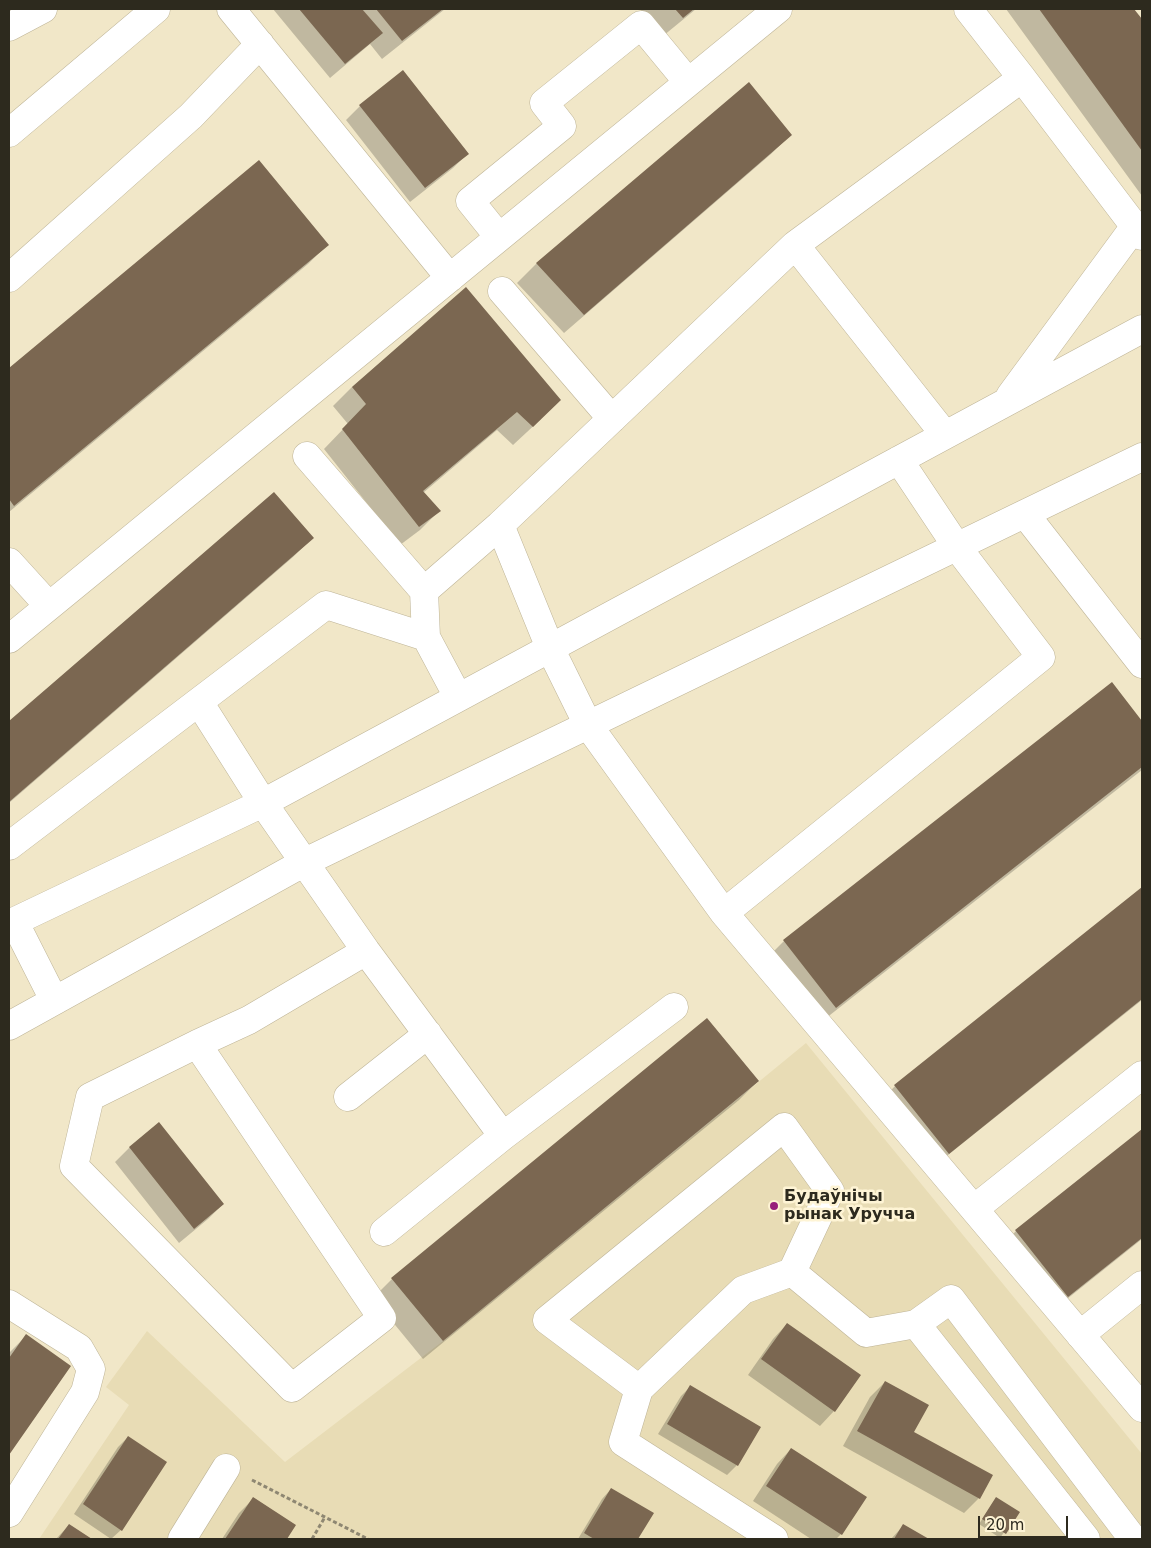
<!DOCTYPE html>
<html>
<head>
<meta charset="utf-8">
<style>
  body { margin:0 }
  #map { position:relative; width:1151px; height:1548px; overflow:hidden; background:#f1e7c8; font-family:"DejaVu Sans",sans-serif }
  canvas { display:block }
  .frame { position:absolute; inset:0; border:10px solid #2d2a1e; pointer-events:none }
  .scale { position:absolute; left:978px; top:1516px; width:90px; height:22px; box-sizing:border-box; border:2px solid #2d2a1e; border-top:0; padding-left:6px; font-size:15px; line-height:18px; white-space:nowrap; color:#2d2a1e; -webkit-text-stroke:4px #fef4d5; paint-order:stroke }
</style>
</head>
<body>
<div id="map">
<canvas width="1151" height="1548"></canvas>
<div class="frame"></div>
<div class="scale">20 m</div>
</div>
<script>
const context = document.querySelector('canvas').getContext('2d');
context.lineJoin = 'round';
function fillPath(path, color) { context.fillStyle = color; context.fill(path, 'evenodd'); }
const poly = rows => new Path2D(rows.map(r => 'M' + r).join(''));
function stroke(path, color, width, dash) { context.strokeStyle = color; context.lineWidth = width; context.lineCap = dash ? 'butt' : 'round'; context.setLineDash(dash || []); context.stroke(path); }
function write(font, color, halo, rows, align = 'center') {
  context.font = font + ' "DejaVu Sans",sans-serif'; context.lineWidth = 5; context.setLineDash([]); context.textBaseline = 'middle'; context.strokeStyle = halo; context.fillStyle = color; for (const [text, x, y, turn = 0] of rows) {
    context.save(); context.translate(x, y); context.rotate((+turn || 0) * Math.PI / 180); context.textAlign = isNaN(turn) ? turn : align; if (halo) context.strokeText(text, 0, 0); context.fillText(text, 0, 0); context.restore();
  }
}
const built = poly([
  [806,1043,1142,1454,1142,1539,39,1539,129,1405,106,1387,147,1331,285,1462,443,1341]
]);
const shadow = poly([
  [273,9,445,9,382,59,370,44,330,78],
  [640,9,696,9,663,36],
  [1006,9,1133,9,1142,22,1142,196],
  [749,84,790,135,771,154,564,333,517,283,536,264],
  [360,106,467,154,453,168,410,202,346,120],
  [259,162,327,245,308,264,9,512,9,370],
  [465,289,541,419,513,445,497,430,423,493,439,511,420,530,400,545,324,449,348,424,333,406,352,387],
  [274,494,312,538,293,557,9,803,9,723],
  [1112,684,1142,723,1142,770,816,1026,765,960,784,941],
  [1142,889,1142,1000,933,1167,881,1101,895,1086],
  [707,1020,758,1081,739,1100,423,1359,373,1298,392,1279],
  [159,1123,223,1204,208,1219,179,1243,115,1162,129,1148],
  [1142,1130,1142,1239,1052,1311,1001,1246,1016,1231],
  [787,1324,834,1411,820,1426,748,1375,773,1339],
  [26,1336,69,1367,9,1453,9,1353],
  [885,1382,913,1432,979,1498,964,1513,843,1446,870,1397],
  [690,1387,737,1465,727,1475,658,1434,681,1396],
  [128,1437,121,1530,111,1539,74,1514,118,1447],
  [791,1449,865,1497,841,1534,836,1539,811,1539,753,1501,777,1464],
  [611,1489,652,1513,636,1539,578,1539,602,1499],
  [254,1498,295,1526,285,1539,222,1539,239,1513],
  [996,1498,1018,1512,1000,1538,979,1524],
  [69,1525,89,1539,56,1539],
  [903,1526,927,1539,891,1539]
]);
const building = poly([
  [299,9,362,9,383,33,345,64],
  [376,9,443,9,402,41],
  [675,9,694,9,683,18],
  [1039,9,1134,9,1142,19,1142,151],
  [403,70,469,154,425,188,359,105],
  [749,82,792,135,584,315,536,263],
  [259,160,329,245,14,506,9,499,9,368],
  [466,287,561,400,533,427,517,412,423,491,441,511,419,527,342,429,366,404,352,387],
  [274,492,314,538,9,802,9,721],
  [1112,682,1142,721,1142,767,836,1008,783,940],
  [1142,887,1142,999,949,1154,894,1085],
  [707,1018,759,1081,443,1341,391,1278],
  [159,1122,224,1204,194,1229,129,1147],
  [1142,1129,1142,1238,1068,1297,1015,1230],
  [787,1323,861,1375,835,1412,761,1359],
  [26,1334,71,1366,9,1455,9,1358],
  [885,1381,929,1405,914,1432,993,1475,980,1499,857,1431],
  [690,1385,761,1427,738,1466,667,1424],
  [128,1436,167,1462,122,1531,83,1504],
  [791,1448,867,1497,842,1535,766,1486],
  [611,1488,654,1513,638,1539,594,1539,584,1533],
  [253,1497,296,1525,287,1539,225,1539],
  [996,1497,1020,1512,1006,1534,982,1519],
  [69,1524,92,1539,58,1539],
  [903,1524,929,1539,894,1539]
]);
const path = poly([
  [252,1480,368,1539],
  [312,1539,325,1517]
]);
const minor = poly([
  [231,9,450,278],
  [968,9,1022,78],
  [9,27,43,9],
  [9,133,156,9],
  [499,237,470,201,562,126,544,103,641,25,688,82],
  [795,245,1022,78,1142,236],
  [9,278,191,116,260,44],
  [502,291,612,419],
  [1010,396,1135,226],
  [307,456,424,591,500,525],
  [899,460,957,547,1041,657,724,913,588,725,550,648,500,525,795,245,945,435],
  [1025,514,1142,664],
  [9,562,49,606],
  [424,591,426,637],
  [9,639,778,9],
  [9,846,326,605,426,637,458,697],
  [724,913,1142,1408],
  [14,921,54,1000],
  [9,924,263,803,199,702],
  [674,1007,503,1136,366,951,263,803,1142,329],
  [9,1026,305,862,1142,457],
  [197,1044,382,1318,292,1388,74,1166,90,1097,197,1044,249,1020,366,951],
  [348,1097,428,1034],
  [974,1209,1142,1075],
  [384,1232,503,1136],
  [9,1304,79,1348,91,1369,85,1392,9,1513],
  [916,1324,1086,1539],
  [1080,1335,1142,1285],
  [639,1389,547,1320,784,1127,830,1191,792,1272],
  [182,1539,226,1468],
  [774,1539,623,1442,639,1389,743,1290,792,1272,866,1333,916,1324,951,1299,1133,1539]
]);
const markers = [
  [774,1206,5,"#971f7b"]
];
const poiNames = [
  ["Будаўнічы",784,1197],
  ["рынак Уручча",784,1215]
];
fillPath(built, '#e8dcb5');
fillPath(shadow, '#0003');
fillPath(building, '#7b6751');
stroke(minor, '#beb497', 29);
stroke(path, '#8e8772', 3, [4, 2.5]);
stroke(minor, '#fff', 28);
for (const [x, y, r, color] of markers) { const dot = new Path2D(); dot.arc(x, y, r, 0, 2 * Math.PI); context.fillStyle = color; context.fill(dot); stroke(dot, '#fef4d5', 2); }
write('bold 16px', '#2d2a1e', '#fef4d5', poiNames, 'left');
</script>
</body>
</html>
